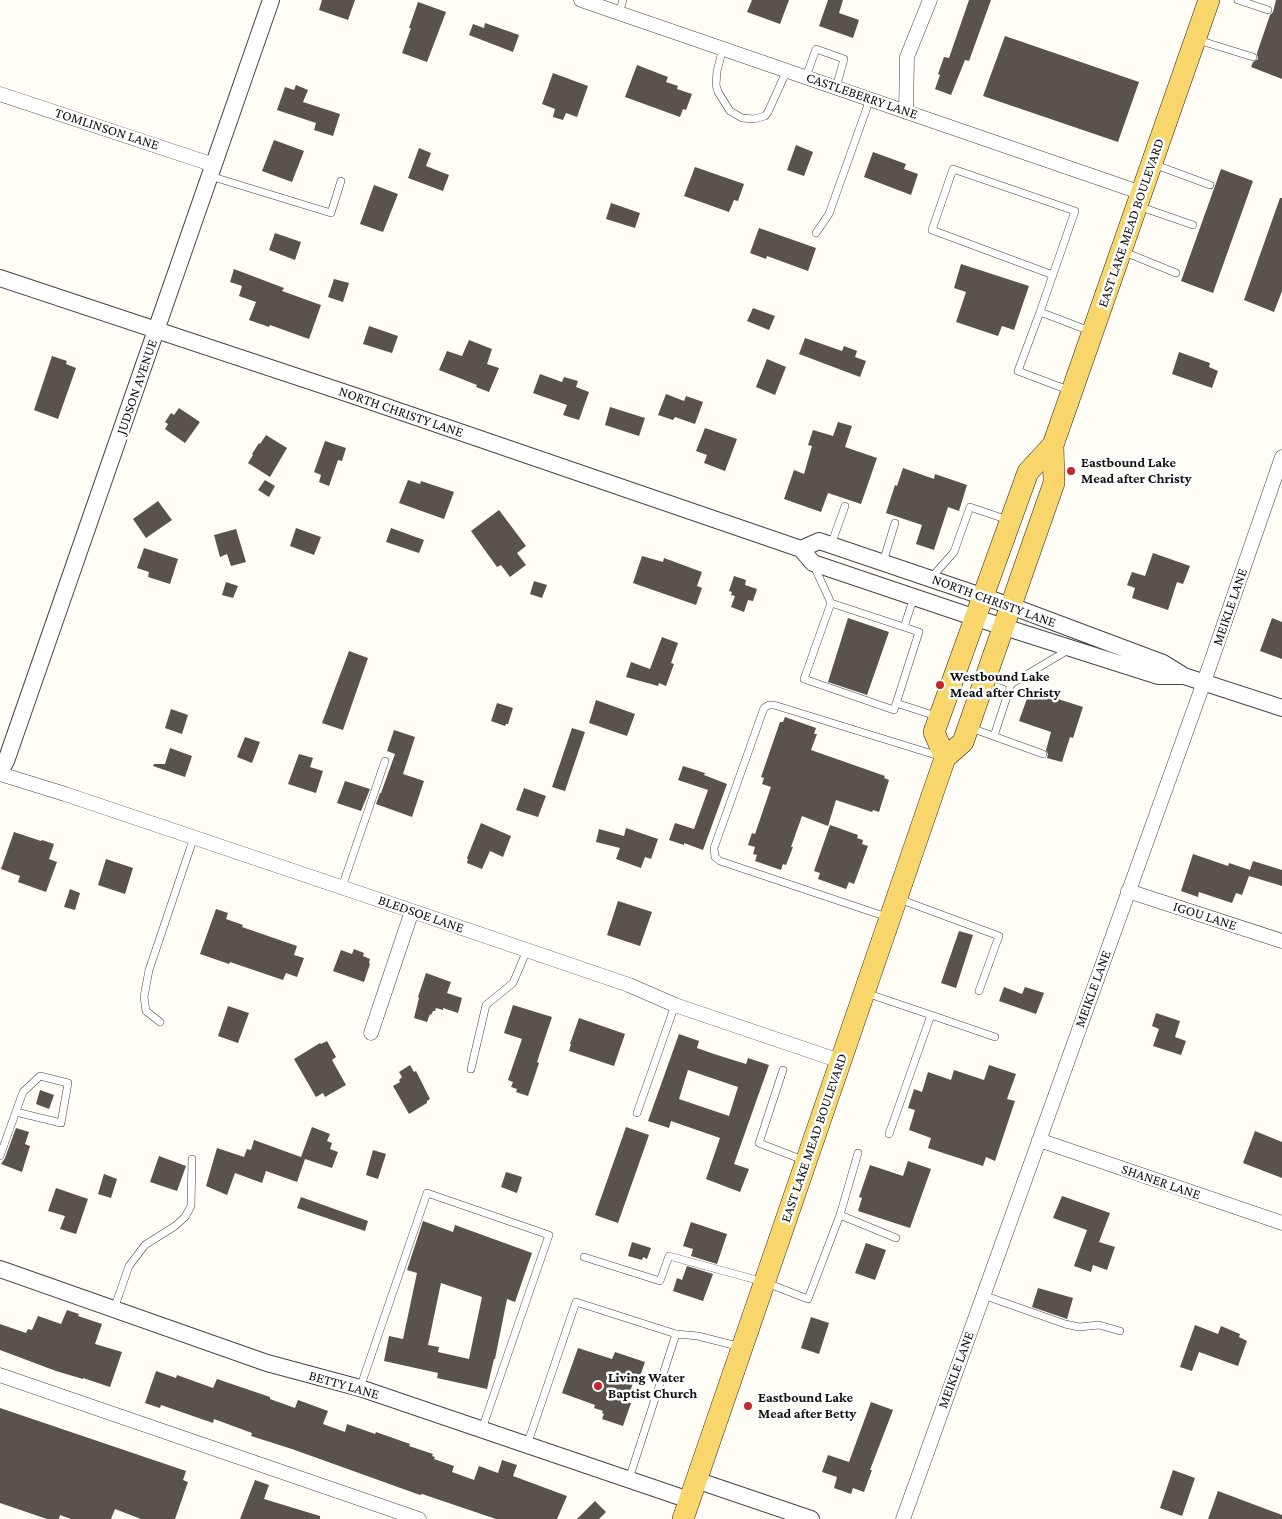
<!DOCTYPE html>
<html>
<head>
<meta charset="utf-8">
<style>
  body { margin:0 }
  canvas { display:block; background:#fffdf5 }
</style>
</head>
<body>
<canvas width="1282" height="1519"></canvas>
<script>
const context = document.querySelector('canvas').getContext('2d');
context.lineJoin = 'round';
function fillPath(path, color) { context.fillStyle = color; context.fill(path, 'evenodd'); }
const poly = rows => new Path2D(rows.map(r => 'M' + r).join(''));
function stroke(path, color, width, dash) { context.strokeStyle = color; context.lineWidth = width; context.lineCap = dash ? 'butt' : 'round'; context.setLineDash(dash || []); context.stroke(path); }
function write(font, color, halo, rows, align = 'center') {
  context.font = font + ' "Crimson Pro",serif'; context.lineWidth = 5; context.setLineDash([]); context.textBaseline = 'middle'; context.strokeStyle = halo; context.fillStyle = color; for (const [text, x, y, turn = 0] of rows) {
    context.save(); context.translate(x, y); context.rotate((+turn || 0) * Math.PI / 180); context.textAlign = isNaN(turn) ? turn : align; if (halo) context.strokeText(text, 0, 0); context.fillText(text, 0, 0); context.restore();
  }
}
const building = poly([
  [322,0,355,0,348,20,319,10],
  [752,0,789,0,780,24,747,12],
  [828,0,843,0,839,13,859,20,853,38,819,26],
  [969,0,991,0,969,61,965,60,951,95,935,89,940,75,938,74,944,57,949,58],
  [1276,0,1282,0,1282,79,1251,67,1253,62,1258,59,1257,53,1270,15,1273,12],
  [418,2,446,12,427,62,402,53,411,28,409,28],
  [485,23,519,35,513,52,469,35,473,24,484,28],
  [1005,36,1139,82,1118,142,983,96],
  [637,65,668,77,666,82,678,86,677,89,692,94,686,110,683,109,680,117,625,97],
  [553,73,588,86,577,117,566,113,563,120,553,117,555,109,542,104],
  [296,85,308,90,303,102,340,114,333,136,314,130,316,123,277,110,285,87,294,90],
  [274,140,304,151,292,182,262,171],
  [796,145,813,152,804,176,787,170],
  [419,148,431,153,426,166,449,175,443,191,408,178],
  [873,152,906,164,904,169,918,174,911,195,864,177],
  [695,167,744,184,738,201,734,200,729,212,684,196],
  [1221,169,1253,181,1213,293,1181,281],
  [374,185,398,194,383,232,360,224],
  [1280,198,1282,198,1282,291,1274,312,1244,300],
  [611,203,640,213,635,228,606,219],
  [759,228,816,248,808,271,767,256,766,259,750,253],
  [275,233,301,242,295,260,269,250],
  [961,264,1029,286,1014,330,1002,326,998,336,956,322,966,292,954,288],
  [234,269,284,288,282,291,321,305,309,339,270,325,269,327,249,320,256,302,239,296,242,286,230,282],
  [334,279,349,283,343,302,328,297],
  [753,308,775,316,769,330,747,321],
  [369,326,398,336,392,353,363,344],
  [805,338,842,351,844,346,857,351,855,357,866,361,860,377,799,354],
  [469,340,492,349,487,364,499,368,489,392,476,387,477,385,439,370,447,351,462,356],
  [1179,352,1210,363,1209,367,1218,371,1212,388,1172,374],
  [52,356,67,361,66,364,76,368,58,419,34,410],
  [767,359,786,367,775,395,756,387],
  [540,374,562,382,564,377,578,381,576,387,589,392,579,420,563,415,567,405,533,393],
  [666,394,684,401,686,396,703,402,695,424,675,417,673,420,658,415],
  [610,407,645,418,639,436,605,425],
  [179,408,200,422,185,443,165,429,168,424,165,422,171,413,174,415],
  [838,422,852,426,845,447,877,458,861,504,828,493,821,512,784,499,794,470,804,474,812,446,808,445,813,430,833,436],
  [705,428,737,439,725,471,704,463,707,455,696,451],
  [266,435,287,448,270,477,248,463,253,455,252,454,259,443,260,444],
  [325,441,346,448,342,461,338,460,329,486,319,482,321,475,314,472],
  [903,468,934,479,935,474,967,485,959,511,948,507,934,550,916,544,922,525,886,513,895,485,897,486],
  [265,480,275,486,269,497,258,490],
  [408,480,420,484,421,481,454,492,444,519,399,503],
  [158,501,172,520,146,538,133,519],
  [499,510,526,546,517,553,526,565,510,577,501,565,497,567,471,531],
  [296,528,321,537,314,555,290,546],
  [391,528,424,540,419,553,386,542],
  [236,529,246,562,231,566,227,554,220,557,214,535],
  [144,548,178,559,170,584,148,577,149,572,137,568],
  [1153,553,1190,566,1183,584,1177,582,1168,610,1132,598,1135,588,1127,585,1132,572,1145,576],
  [642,556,663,562,664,558,702,572,697,586,702,588,696,605,633,583],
  [734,576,746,580,745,585,757,589,753,601,748,600,744,612,731,607,735,596,731,595,732,592,729,591],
  [534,581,547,585,542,598,530,594],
  [226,582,238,586,233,598,222,595],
  [848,618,889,632,867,695,828,682],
  [1272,618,1282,622,1282,659,1260,651],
  [662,637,678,643,671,663,674,664,666,686,659,683,658,686,626,677,631,662,650,669],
  [349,651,368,658,343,730,322,723],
  [1030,690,1083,707,1073,738,1070,737,1062,762,1047,758,1048,754,1046,750,1051,732,1019,721],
  [596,700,635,714,627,736,589,723],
  [497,703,513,708,508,724,506,724,505,726,491,721],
  [171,709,188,715,182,734,165,728],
  [785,717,816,728,814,734,817,734,811,750,885,776,884,778,889,780,879,812,873,810,872,812,836,800,828,826,802,816,791,847,793,847,786,865,783,864,781,870,755,861,757,855,753,854,755,847,748,845,752,833,755,834,771,787,762,784,764,778,761,777,780,722,783,722],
  [572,728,585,732,565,791,552,787],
  [394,730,415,737,403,774,424,781,412,817,376,804,380,793,381,793,395,754,387,751],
  [245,737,260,742,252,763,237,757],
  [170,748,192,756,185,777,153,766,154,764,165,764],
  [299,754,313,758,310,767,323,771,316,793,288,784],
  [683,766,705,773,704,775,727,784,703,850,684,843,684,845,669,840,675,823,694,829,708,790,678,780],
  [345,781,370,789,361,811,337,803],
  [524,788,546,796,538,817,516,810],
  [481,823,511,836,503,857,490,851,482,869,467,863,468,859,467,858],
  [830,825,858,835,857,838,863,840,862,844,868,846,854,884,849,882,846,889,818,879,820,873,814,871],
  [626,828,658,839,651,859,645,857,641,868,616,859,620,848,596,842,599,829,624,836],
  [14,832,41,841,42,840,54,844,49,859,57,862,46,892,18,882,20,876,1,869],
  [1193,854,1228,866,1229,863,1250,870,1253,861,1282,870,1282,886,1249,876,1242,895,1236,893,1232,903,1199,892,1198,897,1181,891],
  [106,859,133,868,125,894,98,885],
  [70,889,80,893,75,910,64,907],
  [618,901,652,912,640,946,607,935],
  [216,909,228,913,226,919,243,925,242,927,297,946,294,955,304,958,297,977,286,973,283,980,230,962,229,964,200,954],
  [959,931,973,935,956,988,941,983],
  [354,949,364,953,363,956,370,959,369,963,370,964,364,982,333,971,341,950,352,954],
  [426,973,451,982,447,993,462,998,458,1013,443,1008,443,1010,436,1008,435,1011,433,1011,431,1015,430,1014,427,1022,414,1018,419,998,418,997],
  [1004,987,1022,994,1025,987,1044,993,1036,1014,999,1001],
  [513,1005,552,1017,537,1062,539,1063,528,1096,516,1092,517,1089,511,1087,513,1082,508,1080,522,1039,504,1033],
  [228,1006,249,1013,238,1043,218,1036],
  [1156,1013,1180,1021,1175,1037,1186,1041,1181,1055,1153,1046,1159,1029,1152,1026],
  [579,1018,625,1034,614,1066,569,1051,571,1044,570,1044],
  [679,1034,699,1041,697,1048,714,1054,746,1064,748,1058,769,1065,734,1164,749,1169,740,1192,706,1179,720,1138,671,1121,669,1128,648,1121],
  [688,1070,738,1087,729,1116,679,1099],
  [327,1041,336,1057,332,1060,346,1085,325,1097,323,1093,316,1097,294,1059,320,1043,321,1044],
  [410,1065,414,1072,416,1071,430,1099,427,1101,427,1103,409,1114,393,1086,400,1082,399,1080,402,1077,399,1072],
  [989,1065,1016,1074,1007,1099,1015,1101,995,1161,986,1157,983,1166,928,1148,931,1138,909,1130,915,1110,908,1108,914,1089,922,1092,928,1072,951,1080,954,1070,984,1080],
  [40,1090,54,1095,49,1109,36,1104],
  [312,1127,330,1134,327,1141,332,1143,330,1149,338,1152,332,1168,305,1159,297,1182,266,1171,262,1183,235,1173,227,1195,206,1186,217,1148,244,1157,247,1149,251,1150,254,1140,301,1157],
  [626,1127,649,1135,618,1223,595,1215],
  [16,1128,29,1132,25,1144,30,1146,22,1172,1,1164,5,1158],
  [1255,1131,1282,1142,1282,1178,1243,1163],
  [373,1150,386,1154,378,1179,366,1175],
  [159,1156,186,1166,177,1191,150,1182],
  [908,1161,931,1169,910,1228,858,1211,862,1198,859,1197,870,1165,903,1176],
  [506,1172,522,1177,517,1193,501,1187],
  [104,1174,117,1179,111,1198,98,1194],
  [56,1188,88,1199,76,1234,60,1229,65,1216,48,1211],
  [1062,1196,1110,1213,1099,1242,1115,1247,1107,1270,1093,1265,1091,1272,1074,1266,1087,1230,1053,1218],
  [301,1197,368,1221,365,1231,297,1208],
  [423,1221,453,1232,455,1225,532,1253,515,1302,507,1299,495,1359,494,1359,487,1389,437,1378,438,1373,384,1361,389,1336,403,1339,417,1273,407,1270],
  [441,1283,482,1297,469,1359,438,1352,439,1347,428,1345],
  [691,1222,727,1234,717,1264,691,1256,693,1249,683,1246],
  [632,1242,651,1248,647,1259,643,1257,642,1260,628,1256],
  [866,1243,886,1250,875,1280,855,1273],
  [687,1266,713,1274,703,1301,673,1291,677,1278,682,1280],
  [1038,1288,1073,1298,1067,1319,1032,1307],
  [67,1310,79,1314,78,1316,102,1324,95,1344,122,1352,110,1387,83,1378,83,1379,56,1371,0,1350,0,1324,26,1333,28,1329,32,1330,38,1316,61,1324],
  [811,1317,829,1323,819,1354,801,1348],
  [1195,1325,1218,1334,1221,1326,1240,1334,1239,1337,1247,1341,1238,1366,1199,1352,1192,1371,1180,1367],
  [578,1348,612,1359,615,1352,645,1362,639,1379,635,1378,626,1402,631,1403,623,1426,602,1419,604,1414,602,1413,603,1411,594,1408,595,1405,562,1393],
  [156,1371,176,1378,177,1375,213,1388,217,1379,270,1397,270,1399,295,1408,298,1400,328,1411,323,1424,345,1432,347,1424,375,1434,376,1432,410,1444,409,1446,433,1454,432,1456,435,1457,434,1459,454,1466,452,1472,474,1480,479,1466,498,1473,502,1460,517,1465,513,1476,567,1496,557,1519,496,1519,422,1494,420,1495,292,1449,251,1436,252,1433,214,1419,213,1423,161,1405,160,1408,145,1403],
  [871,1402,893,1410,870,1470,872,1470,864,1492,853,1488,851,1494,834,1488,837,1477,822,1472,828,1455,849,1462],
  [0,1408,186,1471,183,1480,188,1482,175,1519,141,1519,115,1509,111,1519,71,1519,60,1515,59,1519,47,1519,0,1503],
  [1173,1470,1195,1478,1182,1516,1160,1508],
  [255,1480,269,1485,264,1499,320,1516,320,1519,240,1519],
  [1218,1491,1282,1515,1282,1519,1208,1519],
  [595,1501,606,1512,599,1519,577,1519]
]);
const service = poly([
  [1238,0,1268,10],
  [619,13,623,0],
  [1198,40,1253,57],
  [723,48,717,71,716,85,718,92,730,111,742,118,754,119,765,116,768,112,787,70],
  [806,77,816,49,844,59,836,88],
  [1153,164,1210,185],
  [210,176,331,213,341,181],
  [1138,206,1193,225],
  [816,233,829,214,870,99],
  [1122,251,1176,273],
  [1040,312,1075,211,953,169,932,230,1053,275],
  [1071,391,1018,371,1040,312,1090,331],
  [831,545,845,506],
  [883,562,895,523],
  [814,566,831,603,804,679,894,710,919,632,831,603],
  [931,578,954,552,970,507,1008,520],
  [904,627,914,597],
  [988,676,1011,684],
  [896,703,936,716],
  [971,728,1043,754],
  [994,736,1011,684,1068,650],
  [342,887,385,761],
  [899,899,999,936,979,991],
  [887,917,720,861,715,857,714,848,764,708,769,705,774,705,939,756],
  [866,993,931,1015,889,1134],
  [931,1015,995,1037],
  [160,1022,146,1011,144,997,149,970,194,837],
  [471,1069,486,1005,513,983,527,950],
  [783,1070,759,1143,803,1160],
  [637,1113,675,1005],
  [0,1156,23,1092,40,1076,68,1083,61,1123,16,1112],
  [840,1215,896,1238],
  [584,1257,660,1281,669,1256,764,1282,808,1299,840,1215,858,1153],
  [983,1295,1065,1324,1079,1327,1099,1325,1120,1331],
  [114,1309,129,1266,145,1245,175,1226,185,1217,191,1206,192,1159],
  [360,1388,427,1193,549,1235,482,1429],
  [527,1445,576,1302,676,1334,698,1336,741,1347],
  [629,1479,676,1334]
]);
const minor = poly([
  [581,0,1142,193],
  [0,94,214,165],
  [906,112,907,57,930,0],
  [0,774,65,794,412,911,629,985,675,1005,840,1061],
  [1128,891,1282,941],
  [371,1033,412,911],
  [1039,1140,1282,1223],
  [0,1375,419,1519],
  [903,1519,1204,682,1282,457]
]);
const tertiary = poly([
  [0,278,355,396,801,549,813,563,976,618,1158,676,1184,676],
  [801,549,819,541,831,545,1011,606,1163,663,1184,676,1282,708],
  [0,772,6,761,271,0],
  [0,1269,267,1363,360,1388,689,1500],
  [696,1480,811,1519]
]);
const primary = poly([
  [945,758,934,732,1028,472,1053,445],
  [683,1519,945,758,963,742,1054,483,1053,445,1209,0]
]);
const markers = [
  [1071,471,5,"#c4262e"],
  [940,685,5,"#c4262e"],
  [598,1386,5,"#c4262e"],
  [748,1406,5,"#c4262e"]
];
const streetNames = [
  ["CASTLEBERRY LANE",862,96,19],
  ["TOMLINSON LANE",107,129,18],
  ["EAST LAKE MEAD BOULEVARD",1131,223,-71],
  ["JUDSON AVENUE",137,387,-71],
  ["NORTH CHRISTY LANE",401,412,19],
  ["NORTH CHRISTY LANE",994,601,20],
  ["MEIKLE LANE",1230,607,-71],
  ["BLEDSOE LANE",421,914,19],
  ["IGOU LANE",1205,916,18],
  ["MEIKLE LANE",1093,989,-70],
  ["EAST LAKE MEAD BOULEVARD",814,1138,-71],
  ["SHANER LANE",1161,1182,19],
  ["MEIKLE LANE",956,1370,-70],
  ["BETTY LANE",344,1385,16]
];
const poiNames = [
  ["Eastbound Lake",1081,463],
  ["Mead after Christy",1081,479],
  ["Westbound Lake",950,677],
  ["Mead after Christy",950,693],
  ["Living Water",608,1378],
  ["Baptist Church",608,1394],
  ["Eastbound Lake",758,1398],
  ["Mead after Betty",758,1414]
];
fillPath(building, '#5a524d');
stroke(service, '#444', 8);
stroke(minor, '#444', 15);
stroke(tertiary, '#444', 18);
stroke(primary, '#222', 22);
stroke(service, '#fff', 7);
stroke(minor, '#fff', 14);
stroke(tertiary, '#fff', 16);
stroke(primary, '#f9d66b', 21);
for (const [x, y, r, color] of markers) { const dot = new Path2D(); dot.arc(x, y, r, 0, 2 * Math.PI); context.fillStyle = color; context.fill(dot); stroke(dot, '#fff', 2); }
write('14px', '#111', '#fff', streetNames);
write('bold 14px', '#111', '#fff', poiNames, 'left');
</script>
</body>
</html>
